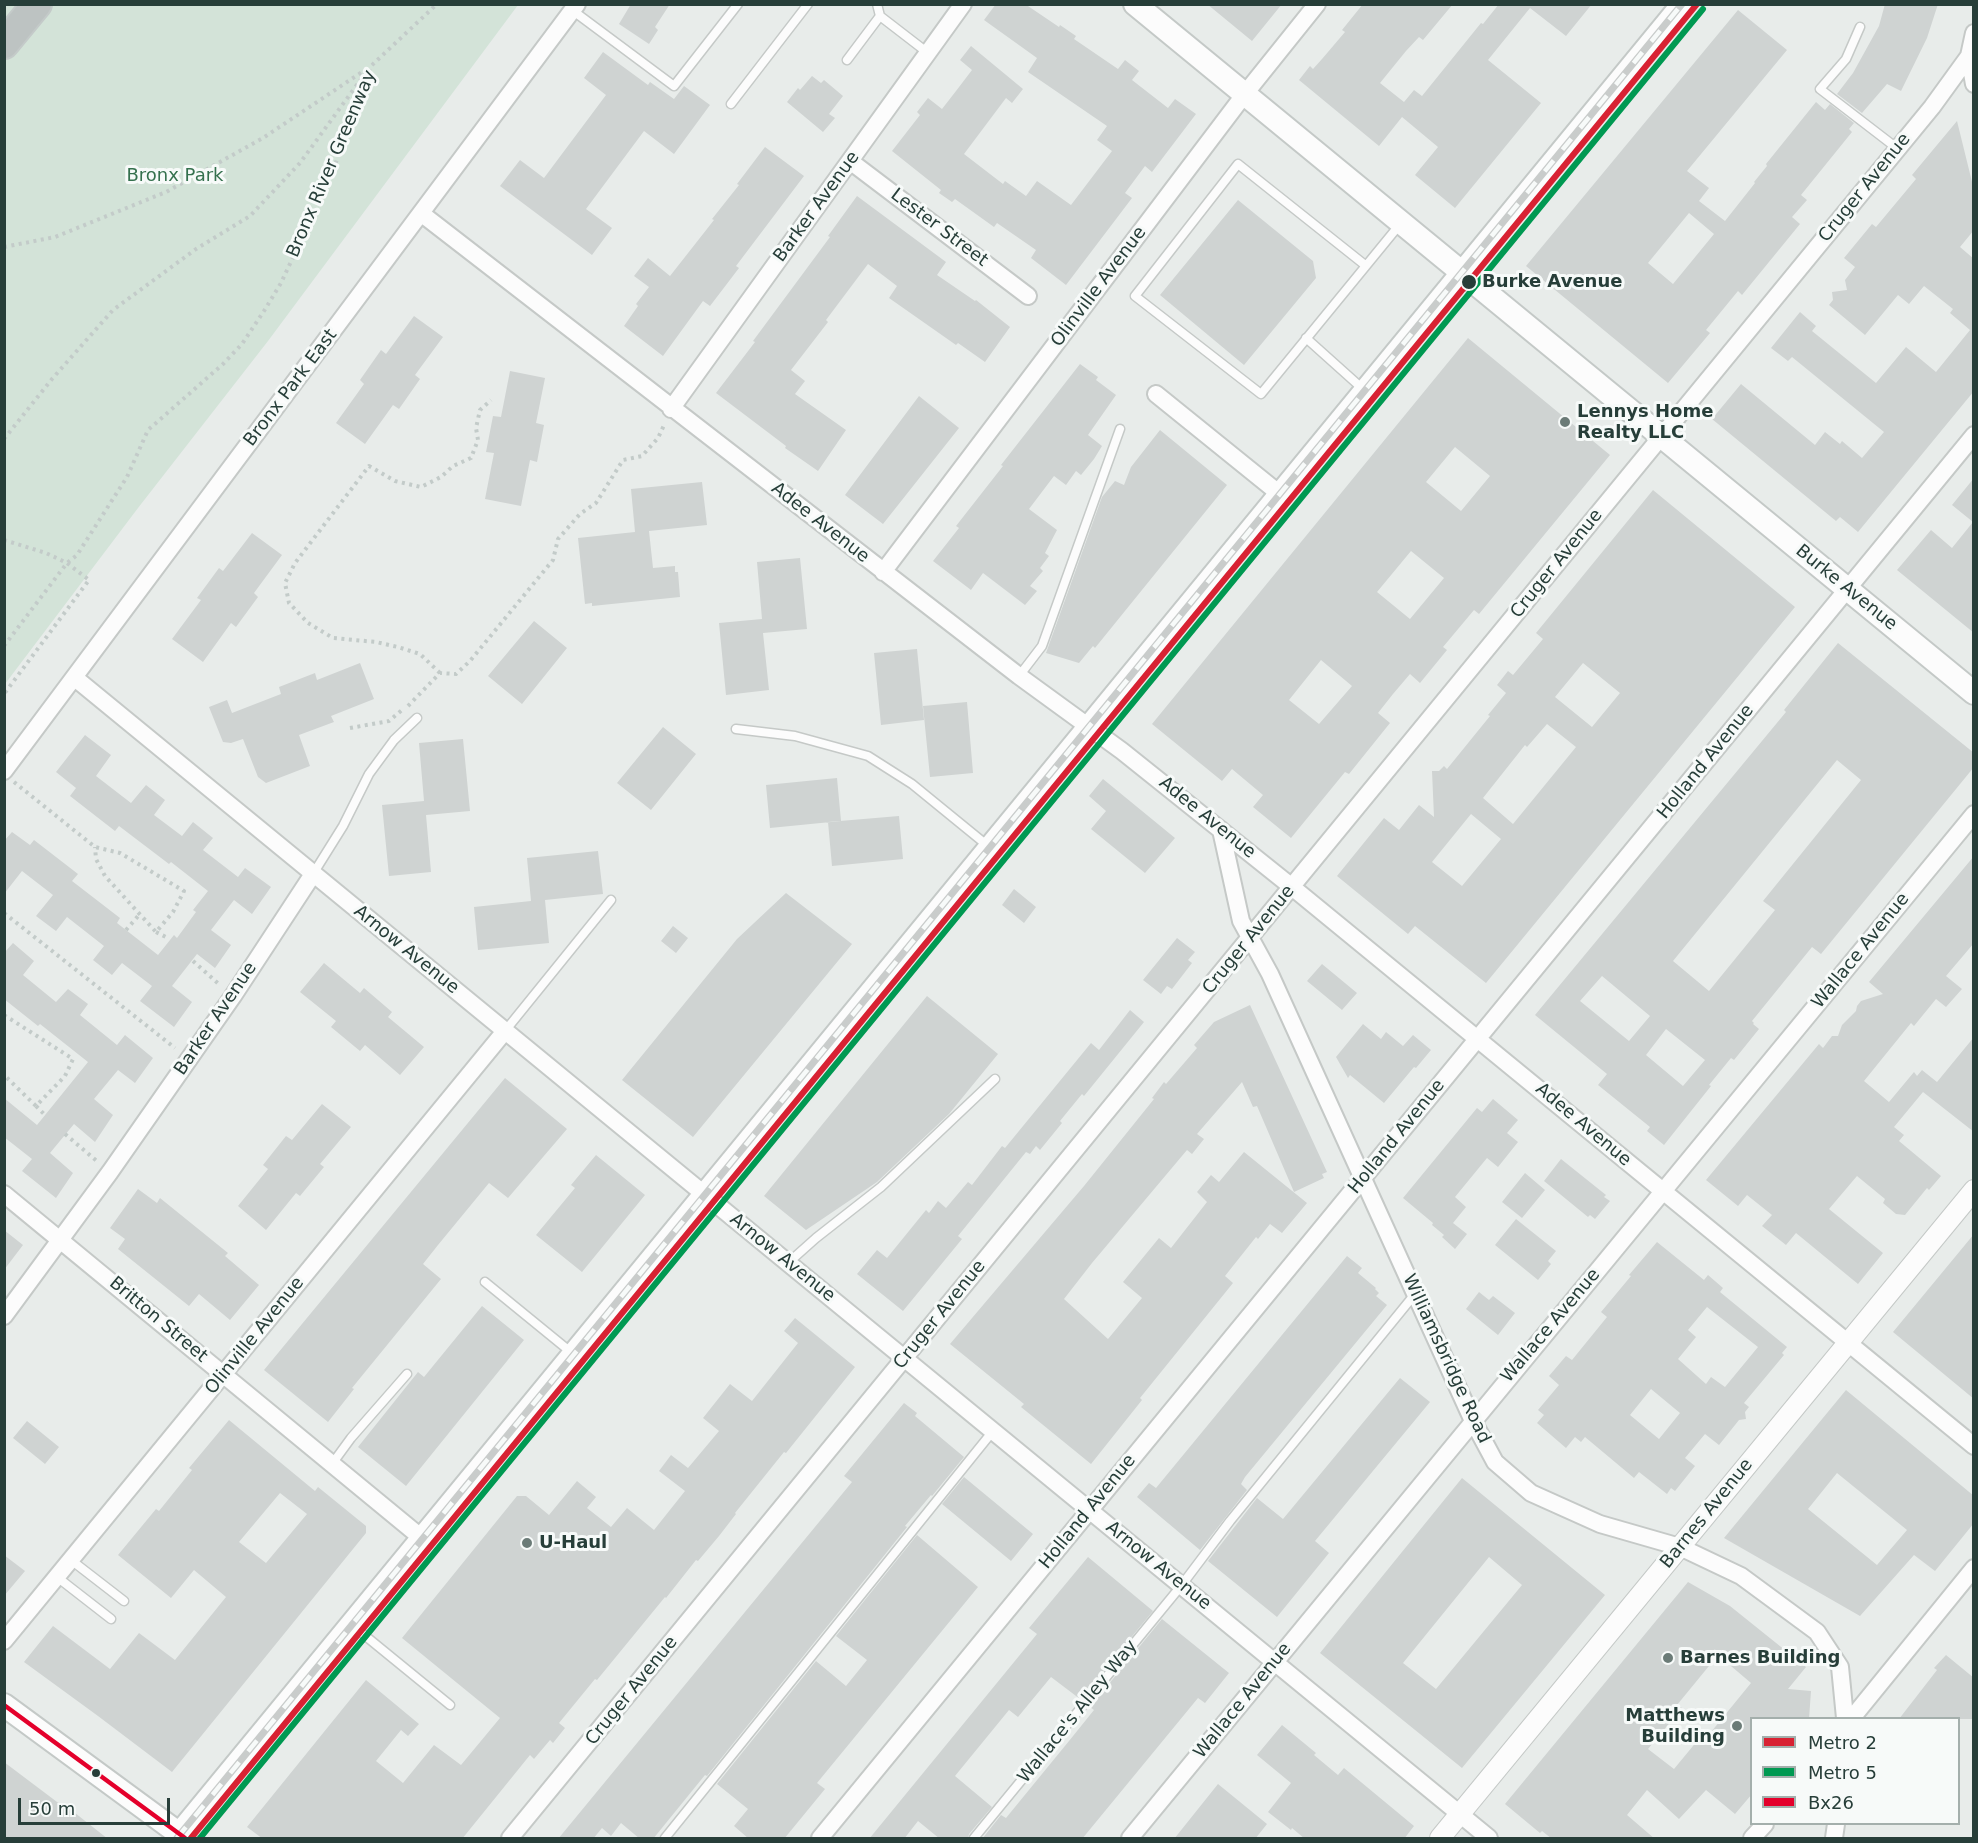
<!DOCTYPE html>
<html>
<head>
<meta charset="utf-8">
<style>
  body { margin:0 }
  #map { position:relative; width:1978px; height:1843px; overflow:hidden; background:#e8ecea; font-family:"DejaVu Sans",sans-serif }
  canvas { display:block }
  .frame { position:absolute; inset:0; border:6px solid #273e39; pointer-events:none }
  .legend { position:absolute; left:1750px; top:1717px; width:210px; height:108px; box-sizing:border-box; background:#f7faf9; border:2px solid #a4afac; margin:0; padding:8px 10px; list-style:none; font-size:18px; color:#273e39 }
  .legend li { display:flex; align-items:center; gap:12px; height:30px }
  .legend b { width:30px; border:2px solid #a4afac }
  .scale { position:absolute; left:18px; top:1798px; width:152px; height:27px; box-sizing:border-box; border:3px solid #273e39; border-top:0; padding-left:8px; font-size:18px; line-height:21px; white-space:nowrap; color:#273e39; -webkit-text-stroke:4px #f7faf9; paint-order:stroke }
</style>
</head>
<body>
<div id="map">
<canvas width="1978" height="1843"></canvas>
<div class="frame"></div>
<ul class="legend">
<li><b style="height:8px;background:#d82233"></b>Metro 2</li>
<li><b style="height:8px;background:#009952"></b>Metro 5</li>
<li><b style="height:8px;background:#e4002b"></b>Bx26</li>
</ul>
<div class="scale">50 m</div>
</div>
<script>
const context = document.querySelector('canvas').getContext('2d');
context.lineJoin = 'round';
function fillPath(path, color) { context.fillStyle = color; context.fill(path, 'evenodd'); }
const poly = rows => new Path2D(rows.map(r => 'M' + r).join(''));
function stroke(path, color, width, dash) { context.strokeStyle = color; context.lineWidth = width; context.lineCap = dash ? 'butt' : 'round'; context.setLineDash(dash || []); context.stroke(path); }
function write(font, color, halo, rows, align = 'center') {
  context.font = font + ' "DejaVu Sans",sans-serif'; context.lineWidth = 6; context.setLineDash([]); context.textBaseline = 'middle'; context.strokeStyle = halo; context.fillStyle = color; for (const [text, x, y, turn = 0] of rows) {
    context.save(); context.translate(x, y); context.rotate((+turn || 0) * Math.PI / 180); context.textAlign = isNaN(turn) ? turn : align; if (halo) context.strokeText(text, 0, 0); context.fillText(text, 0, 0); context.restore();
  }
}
const green = poly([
  [5,5,518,5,268,341,138,508,5,684]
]);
const building = poly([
  [631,4,670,4,655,27,658,30,649,44,619,24],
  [996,4,1025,4,1059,27,1060,25,1076,36,1074,39,1118,69,1125,60,1139,71,1132,80,1168,108,1175,99,1196,114,1152,172,1145,166,1125,193,1132,198,1066,285,1031,258,1036,250,997,223,994,227,955,199,952,202,939,193,941,190,892,151,920,115,917,112,928,98,942,109,956,91,972,70,960,60,971,46,1023,89,1012,103,1006,98,964,154,1003,184,1005,181,1026,196,1037,181,1071,205,1112,151,1097,140,1107,126,1028,72,1037,58,984,20],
  [1207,4,1282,4,1252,41],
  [1363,4,1453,4,1423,40,1419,37,1406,51,1380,83,1404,102,1414,90,1422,96,1481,23,1483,24,1499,4,1592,4,1566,36,1530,8,1488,60,1541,103,1455,208,1415,175,1438,147,1402,117,1379,146,1299,80,1310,66,1313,69,1322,59,1345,32,1342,30],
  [1885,4,1938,4,1927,38,1901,91,1887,84,1862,113,1837,94,1853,73,1879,26],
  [1738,10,1787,50,1687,171,1709,188,1699,201,1725,221,1755,183,1754,182,1767,166,1766,164,1816,102,1825,110,1830,104,1854,123,1849,129,1852,132,1801,195,1807,200,1792,217,1800,224,1742,295,1738,291,1706,330,1710,333,1668,383,1526,266],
  [1689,213,1714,234,1673,284,1648,263],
  [603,52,648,85,650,82,674,99,684,86,710,105,674,154,644,131,586,209,612,228,592,255,500,186,520,160,544,178,606,95,584,78],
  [812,76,821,83,824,80,843,96,829,114,835,118,823,132,787,102,798,88,800,90],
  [1957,121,1974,190,1974,230,1960,247,1974,259,1974,391,1858,532,1840,517,1836,521,1712,419,1741,384,1815,445,1825,432,1840,444,1842,441,1862,458,1884,432,1792,357,1788,361,1771,348,1800,312,1816,326,1812,331,1876,383,1906,347,1936,372,1970,330,1950,313,1953,309,1924,286,1909,304,1898,295,1865,335,1829,305,1833,300,1832,292,1847,290,1845,280,1855,267,1844,258,1872,224,1876,227,1916,179,1912,175],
  [765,147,804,176,736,266,739,268,723,289,710,306,703,301,663,356,624,326,638,306,636,304,649,287,634,276,648,258,670,276,714,220,712,219,739,185,737,184],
  [857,196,946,262,937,275,975,301,976,300,1010,327,985,362,958,343,956,345,889,298,897,286,868,264,826,320,828,322,791,370,805,381,795,394,846,430,818,471,785,448,786,446,716,393,755,342,753,341,830,237,828,236],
  [1238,200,1313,261,1316,278,1244,365,1160,295],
  [414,316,443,337,415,375,420,379,399,409,393,405,365,444,336,423,364,384,360,380,381,350,386,354],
  [1468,338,1610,455,1479,614,1474,610,1443,647,1447,650,1420,683,1410,674,1393,694,1378,713,1390,723,1349,774,1345,772,1291,838,1253,807,1263,795,1232,769,1222,781,1152,724],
  [1455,447,1490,476,1461,511,1426,482],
  [1411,551,1444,578,1410,619,1377,592],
  [1321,660,1352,686,1319,724,1289,700],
  [1080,364,1098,377,1096,380,1116,395,1088,435,1102,446,1094,459,1081,475,1076,471,1066,485,1054,476,1029,509,1057,530,1045,553,1049,556,1040,568,1043,571,1030,586,1037,591,1025,605,983,573,971,590,933,561,959,528,956,526,1003,466,1001,465],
  [510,371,545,378,536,423,544,425,537,462,530,460,521,506,485,499,494,453,486,452,493,416,501,417],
  [919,396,959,428,883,524,845,495],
  [1160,430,1227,485,1095,648,1093,646,1079,663,1046,653,1102,497,1115,481,1124,485,1131,467],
  [1974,478,1974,633,1897,570,1931,530,1952,548,1973,522,1952,505],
  [702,482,707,525,649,531,653,568,675,566,675,572,678,572,680,597,592,606,592,603,585,604,578,538,635,532,631,489],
  [1653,490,1795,607,1486,983,1415,926,1408,934,1337,876,1384,818,1399,830,1419,805,1434,817,1432,771,1439,771,1444,766,1447,769,1490,716,1488,715,1506,693,1497,685,1508,671,1513,675,1543,639,1536,633],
  [1583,663,1620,693,1592,727,1555,697],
  [1547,724,1576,747,1513,824,1483,798,1525,745,1527,747],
  [1471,814,1501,839,1462,886,1432,862],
  [252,533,282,555,254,593,258,597,236,627,231,623,203,662,172,639,201,600,197,598,219,568,223,571],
  [800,558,807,629,763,633,769,690,726,695,719,623,762,619,757,562],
  [534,621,567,648,522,704,488,676],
  [1838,643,1974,753,1974,767,1821,954,1812,947,1752,1021,1754,1023,1753,1024,1759,1029,1734,1060,1731,1058,1709,1085,1711,1086,1664,1145,1647,1131,1650,1127,1598,1085,1607,1074,1535,1015,1786,712,1784,710],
  [1837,760,1861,780,1763,901,1775,910,1709,991,1673,961],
  [1602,976,1650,1016,1629,1041,1580,1001],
  [1666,1029,1705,1060,1683,1086,1646,1055],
  [917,649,924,720,881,725,874,653],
  [360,663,374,699,331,716,334,722,299,735,310,766,266,783,258,777,243,739,231,743,223,742,209,707,227,700,232,713,281,694,279,687,315,673,317,680],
  [967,702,973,773,930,777,923,706],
  [663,727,696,754,651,810,617,783],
  [85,735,111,755,96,776,131,803,146,785,165,800,154,815,182,836,193,822,213,838,203,850,238,877,245,868,271,887,252,914,234,900,211,930,231,945,215,968,197,954,172,986,192,1002,174,1027,140,1001,152,986,122,963,112,975,93,960,104,946,67,917,56,931,36,916,53,895,22,871,4,894,4,841,12,832,30,845,34,840,78,874,72,881,120,918,117,923,158,955,174,935,177,938,196,912,193,910,208,891,171,862,169,864,119,826,115,831,70,796,76,788,56,772],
  [463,739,470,811,426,815,431,872,389,876,382,805,424,801,419,743],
  [837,778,841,821,770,828,766,785],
  [1103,779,1175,838,1145,873,1091,829,1106,811,1089,796],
  [899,816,903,859,832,866,828,822],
  [598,851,603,894,545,900,549,943,478,950,474,907,531,901,527,858],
  [1974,856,1974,943,1946,976,1962,989,1946,1007,1936,999,1914,1026,1911,1023,1864,1081,1889,1102,1914,1072,1917,1076,1922,1070,1937,1082,1974,1037,1974,1132,1923,1092,1894,1127,1904,1135,1899,1141,1941,1176,1929,1190,1927,1188,1905,1215,1896,1214,1883,1203,1885,1199,1857,1176,1829,1209,1883,1253,1858,1284,1796,1233,1786,1245,1762,1226,1772,1215,1747,1195,1738,1206,1706,1180,1819,1044,1823,1048,1832,1036,1838,1036,1842,1025,1856,1011,1857,1006,1861,1001,1883,994,1869,982],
  [1014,889,1036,907,1024,923,1002,905],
  [786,893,852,944,693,1137,622,1080,737,939],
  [673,926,688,938,676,953,661,941],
  [1177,938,1195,952,1188,960,1192,963,1172,989,1167,986,1161,994,1143,980],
  [13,943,34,961,23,975,56,1002,68,989,88,1004,80,1015,117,1045,125,1035,153,1058,135,1083,118,1070,94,1099,113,1115,95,1142,74,1124,50,1153,73,1173,56,1198,22,1171,32,1159,4,1137,4,1098,37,1125,88,1062,40,1024,38,1026,4,999,4,953],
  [324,963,360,993,364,988,392,1012,388,1017,424,1047,400,1075,365,1045,360,1051,331,1027,336,1021,300,992],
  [1322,964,1357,993,1342,1010,1307,981],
  [927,996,998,1054,949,1114,877,1182,806,1230,764,1196],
  [1250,1005,1327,1172,1322,1174,1324,1178,1294,1192,1257,1106,1253,1107,1242,1082,1197,1134,1204,1139,1192,1154,1187,1150,1092,1263,1064,1299,1108,1339,1142,1298,1123,1282,1159,1238,1171,1248,1207,1202,1197,1192,1211,1175,1219,1182,1244,1152,1307,1203,1282,1233,1270,1224,1258,1239,1256,1237,1225,1276,1233,1283,1140,1398,1142,1400,1091,1464,1021,1407,1024,1404,950,1344,1084,1186,1154,1099,1152,1098,1164,1082,1166,1084,1197,1048,1194,1045,1214,1022],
  [1130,1010,1144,1022,1084,1096,1082,1094,1060,1121,1062,1123,1040,1150,1036,1146,1030,1154,1026,1152,958,1236,962,1239,903,1311,857,1274,877,1250,887,1258,926,1210,929,1213,938,1201,946,1208,968,1182,972,1185,1002,1146,1005,1148,1091,1043,1099,1050],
  [1363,1024,1381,1039,1386,1032,1403,1046,1413,1035,1431,1050,1416,1068,1414,1067,1384,1103,1350,1075,1348,1078,1336,1057],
  [505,1078,567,1129,508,1198,489,1183,438,1245,423,1264,441,1279,352,1388,354,1389,328,1422,264,1370],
  [1493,1099,1518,1120,1507,1133,1518,1142,1498,1167,1487,1158,1455,1197,1466,1207,1453,1223,1467,1234,1455,1249,1442,1237,1444,1235,1432,1225,1433,1223,1403,1198,1477,1108,1482,1112],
  [322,1104,351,1127,320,1164,324,1167,300,1196,296,1193,266,1230,238,1206,268,1169,263,1165,286,1136,292,1140],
  [596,1155,645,1195,582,1272,536,1235,575,1188,571,1185],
  [1561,1159,1606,1195,1604,1197,1610,1201,1595,1219,1590,1215,1588,1217,1544,1181],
  [1525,1173,1545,1190,1522,1218,1502,1202],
  [138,1189,157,1203,160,1198,228,1253,225,1256,259,1285,230,1320,199,1294,189,1306,118,1249,125,1239,110,1228],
  [1516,1219,1556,1251,1548,1261,1551,1264,1538,1280,1495,1245],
  [4,1230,23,1245,4,1270],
  [1974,1234,1974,1399,1893,1332],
  [1657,1242,1704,1280,1708,1275,1723,1288,1720,1292,1787,1347,1782,1353,1784,1355,1744,1403,1749,1407,1745,1412,1746,1419,1739,1420,1719,1445,1705,1434,1685,1458,1695,1466,1675,1491,1671,1488,1667,1494,1639,1472,1634,1478,1585,1437,1581,1442,1575,1437,1566,1448,1537,1423,1544,1415,1538,1410,1559,1385,1549,1376,1566,1356,1572,1360,1607,1317,1601,1312,1631,1276,1629,1275],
  [1707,1307,1758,1347,1725,1387,1711,1377,1706,1384,1678,1359,1696,1337,1688,1330],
  [1651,1389,1680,1413,1659,1439,1630,1415],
  [1347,1256,1362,1268,1358,1273,1376,1288,1375,1289,1379,1293,1376,1296,1387,1305,1245,1477,1241,1484,1247,1490,1200,1550,1137,1497,1149,1483,1156,1488],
  [1479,1292,1489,1300,1493,1296,1515,1313,1498,1335,1466,1309],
  [482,1306,524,1340,406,1486,358,1447,418,1372,424,1377],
  [795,1318,855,1367,786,1453,784,1452,735,1513,736,1514,719,1536,698,1561,696,1560,666,1598,665,1597,597,1680,595,1679,559,1723,565,1728,553,1743,550,1740,534,1759,530,1755,462,1839,263,1839,247,1827,366,1680,419,1724,408,1736,401,1730,376,1761,403,1783,434,1745,461,1765,500,1718,402,1638,517,1496,526,1496,549,1515,577,1481,596,1497,587,1508,611,1527,627,1508,654,1530,685,1491,659,1471,671,1455,688,1468,719,1431,703,1418,730,1384,752,1401,798,1343,784,1331],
  [1400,1378,1430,1402,1315,1541,1329,1553,1277,1617,1208,1561,1257,1498,1283,1519],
  [1846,1390,1974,1496,1974,1523,1935,1571,1914,1555,1860,1616,1724,1538],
  [1837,1473,1907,1530,1877,1565,1808,1509],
  [904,1403,917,1413,915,1416,964,1457,932,1496,931,1495,905,1526,907,1527,707,1776,705,1775,653,1839,640,1839,621,1823,611,1836,602,1828,593,1839,558,1839,852,1482,844,1476],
  [229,1420,315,1491,318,1487,366,1526,366,1533,172,1772,98,1716,24,1662,53,1626,110,1669,139,1633,175,1660,226,1597,194,1570,171,1598,118,1555,156,1509,159,1511,192,1470,189,1468],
  [280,1493,307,1514,266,1563,239,1542],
  [27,1421,59,1447,45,1464,13,1438],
  [964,1477,1033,1534,1011,1561,942,1504],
  [1462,1478,1605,1595,1462,1768,1320,1653],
  [1489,1557,1522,1585,1436,1689,1403,1663],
  [917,1535,978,1587,817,1783,825,1789,784,1839,749,1839,734,1826,748,1809,717,1784,816,1661,846,1686,867,1660,836,1636],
  [4,1555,25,1571,4,1596],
  [1088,1557,1153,1611,1080,1699,1051,1677,1018,1717,1009,1710,955,1776,992,1807,969,1834,968,1839,940,1839,918,1821,904,1839,869,1839,1037,1634,1029,1628],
  [1688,1582,1730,1606,1806,1667,1788,1689,1811,1691,1809,1719,1752,1719,1752,1794,1735,1814,1706,1790,1679,1819,1647,1790,1627,1815,1655,1839,1552,1839,1542,1831,1540,1833,1505,1804],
  [1718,1655,1751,1683,1711,1732,1707,1729,1674,1769,1648,1749,1682,1708,1677,1705],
  [1162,1619,1229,1673,1205,1703,1198,1698,1082,1839,982,1839,1001,1815,1006,1818,1069,1741,1094,1710,1090,1707],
  [1946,1655,1974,1678,1974,1719,1899,1719,1937,1670,1934,1668],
  [1282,1725,1316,1753,1314,1755,1338,1775,1344,1768,1414,1826,1404,1839,1305,1839,1292,1828,1291,1830,1268,1812,1291,1783,1257,1755],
  [4,1762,69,1811,70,1809,108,1839,4,1839],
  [1218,1784,1267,1824,1255,1839,1174,1839]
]);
const path = poly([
  [4,247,55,237,166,192,263,138,368,68],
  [4,439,52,379,113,310,196,249,250,216,300,163,367,71],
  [4,540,46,553,67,563,89,580,4,694],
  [4,646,67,563,77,555,127,477,148,430,223,364,242,344,264,311,281,283,331,176,371,66,437,4],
  [440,673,420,654,398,647,376,642,333,638,308,623,289,603,285,583,295,563,369,466,395,481,421,487,441,477,453,466,471,458,478,440,476,428,480,410,491,400],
  [408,706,440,673,456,674,470,661,553,560,558,539,580,514,596,503,623,460,642,456,658,438,665,423],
  [350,728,389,721,402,710],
  [14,782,95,847,120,853,184,891,173,912,156,932,105,876,96,859,95,847],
  [4,913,175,1048],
  [126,930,139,915],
  [156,932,168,938],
  [193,961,221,986],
  [4,1015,73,1059,65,1076,36,1106,4,1075],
  [36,1106,45,1115],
  [65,1134,98,1162]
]);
const service = poly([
  [877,4,880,16,928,53],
  [572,10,674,86,738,4],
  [1860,27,1846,59,1820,89,1898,149],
  [847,60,880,16],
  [731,104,808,4],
  [1365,265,1238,164,1135,296,1261,394,1401,223],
  [1306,338,1364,390],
  [1019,676,1042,646,1120,429],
  [736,729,795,736,868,756,912,784,988,846],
  [313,874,343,826,369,774,394,740,417,718],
  [505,1031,611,900],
  [788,1263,816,1238,881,1187,995,1079],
  [485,1282,572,1353],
  [332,1464,351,1438,407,1374],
  [71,1560,124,1601],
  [57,1577,111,1619],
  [352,1625,450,1705],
  [665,1838,993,1431],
  [974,1838,1181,1586,1230,1521,1415,1294]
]);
const minor = poly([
  [1969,56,1974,84],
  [850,161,1028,296],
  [422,214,1019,676,1122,751,1292,887,1974,1446],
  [1156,394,1281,495],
  [671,409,963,4],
  [883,572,1244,95,1317,4],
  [75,678,1489,1838],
  [4,771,577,4],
  [1221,830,1241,921,1270,974,1473,1421,1495,1462,1531,1493,1600,1524,1680,1547,1741,1576,1817,1632,1840,1667,1845,1718],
  [4,1194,423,1539],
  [4,1316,110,1172,233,996,313,874],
  [4,1641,505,1031],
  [1852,1718,1974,1568],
  [510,1838,1932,107,1969,56,1974,33],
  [820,1838,1974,435],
  [1130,1838,1974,814],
  [1752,1838,1765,1824],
  [1834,1838,1836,1824]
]);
const tertiary = poly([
  [1440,1838,1974,1190]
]);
const secondary = poly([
  [1135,4,1974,693],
  [4,1705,185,1838],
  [176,1838,1683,4]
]);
const motorway = poly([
  [4,44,37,4]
]);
const rail = poly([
  [177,1838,1682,4]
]);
const bus1 = poly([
  [4,1705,185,1838]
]);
const metro1 = poly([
  [191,1838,1697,4]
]);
const metro2 = poly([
  [200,1838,1703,9]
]);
const markers = [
  [1469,282,8,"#273e39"],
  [1565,422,6,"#6b7b77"],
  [527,1543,6,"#6b7b77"],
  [1668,1658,6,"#6b7b77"],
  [1737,1726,6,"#6b7b77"],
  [96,1773,5,"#273e39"]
];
const streetNames = [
  ["Bronx River Greenway",332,164,-67],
  ["Cruger Avenue",1865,188,-51],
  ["Barker Avenue",817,207,-54],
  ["Lester Street",939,228,37],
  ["Olinville Avenue",1099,287,-53],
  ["Bronx Park East",291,388,-53],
  ["Adee Avenue",820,523,38],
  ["Cruger Avenue",1557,564,-51],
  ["Burke Avenue",1846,588,39],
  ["Holland Avenue",1706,762,-51],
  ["Adee Avenue",1207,818,39],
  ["Cruger Avenue",1249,940,-51],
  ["Arnow Avenue",406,950,39],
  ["Wallace Avenue",1861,951,-51],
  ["Barker Avenue",216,1019,-56],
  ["Adee Avenue",1583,1125,40],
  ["Holland Avenue",1397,1137,-51],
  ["Arnow Avenue",782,1258,39],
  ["Cruger Avenue",940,1315,-51],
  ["Britton Street",158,1320,40],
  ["Wallace Avenue",1551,1326,-50],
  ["Olinville Avenue",255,1336,-51],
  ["Williamsbridge Road",1446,1359,65],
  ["Holland Avenue",1088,1512,-51],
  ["Barnes Avenue",1707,1514,-51],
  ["Arnow Avenue",1158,1566,39],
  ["Cruger Avenue",632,1691,-51],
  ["Wallace Avenue",1243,1701,-51],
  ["Wallace's Alley Way",1078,1712,-51]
];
const parkNames = [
  ["Bronx Park",175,176]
];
const stopNames = [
  ["Burke Avenue",1482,282]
];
const poiNames = [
  ["Lennys Home",1577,412],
  ["Realty LLC",1577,433],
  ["U-Haul",539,1543],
  ["Barnes Building",1680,1658],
  ["Matthews",1725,1716,"right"],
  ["Building",1725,1737,"right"]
];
fillPath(green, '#d3e3d8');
fillPath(building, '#cfd3d2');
stroke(service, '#c5c9c7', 11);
stroke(minor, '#c5c9c7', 20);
stroke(tertiary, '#c5c9c7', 22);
stroke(secondary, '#c4c9c7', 26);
stroke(motorway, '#c4cac9', 32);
stroke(path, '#c3cbc9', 4, [3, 4.5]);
stroke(service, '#fcfcfc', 8);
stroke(minor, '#fcfcfc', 16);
stroke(tertiary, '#fcfcfc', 20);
stroke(secondary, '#fcfcfc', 22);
stroke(motorway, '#bdc3c2', 28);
stroke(rail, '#c9cccb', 7);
stroke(rail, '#f7faf9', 4.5, [14]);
stroke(bus1, '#e4002b', 4.5);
stroke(metro1, '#d82233', 6);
stroke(metro2, '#009952', 6);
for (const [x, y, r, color] of markers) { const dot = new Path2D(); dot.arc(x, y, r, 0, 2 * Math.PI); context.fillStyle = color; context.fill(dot); stroke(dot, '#f7faf9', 2); }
write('18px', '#273e39', '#f7faf9', streetNames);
write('18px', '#35714e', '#f7faf9', parkNames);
write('bold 18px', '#273e39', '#f7faf9', stopNames, 'left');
write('bold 18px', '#273e39', '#f7faf9', poiNames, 'left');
</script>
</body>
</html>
